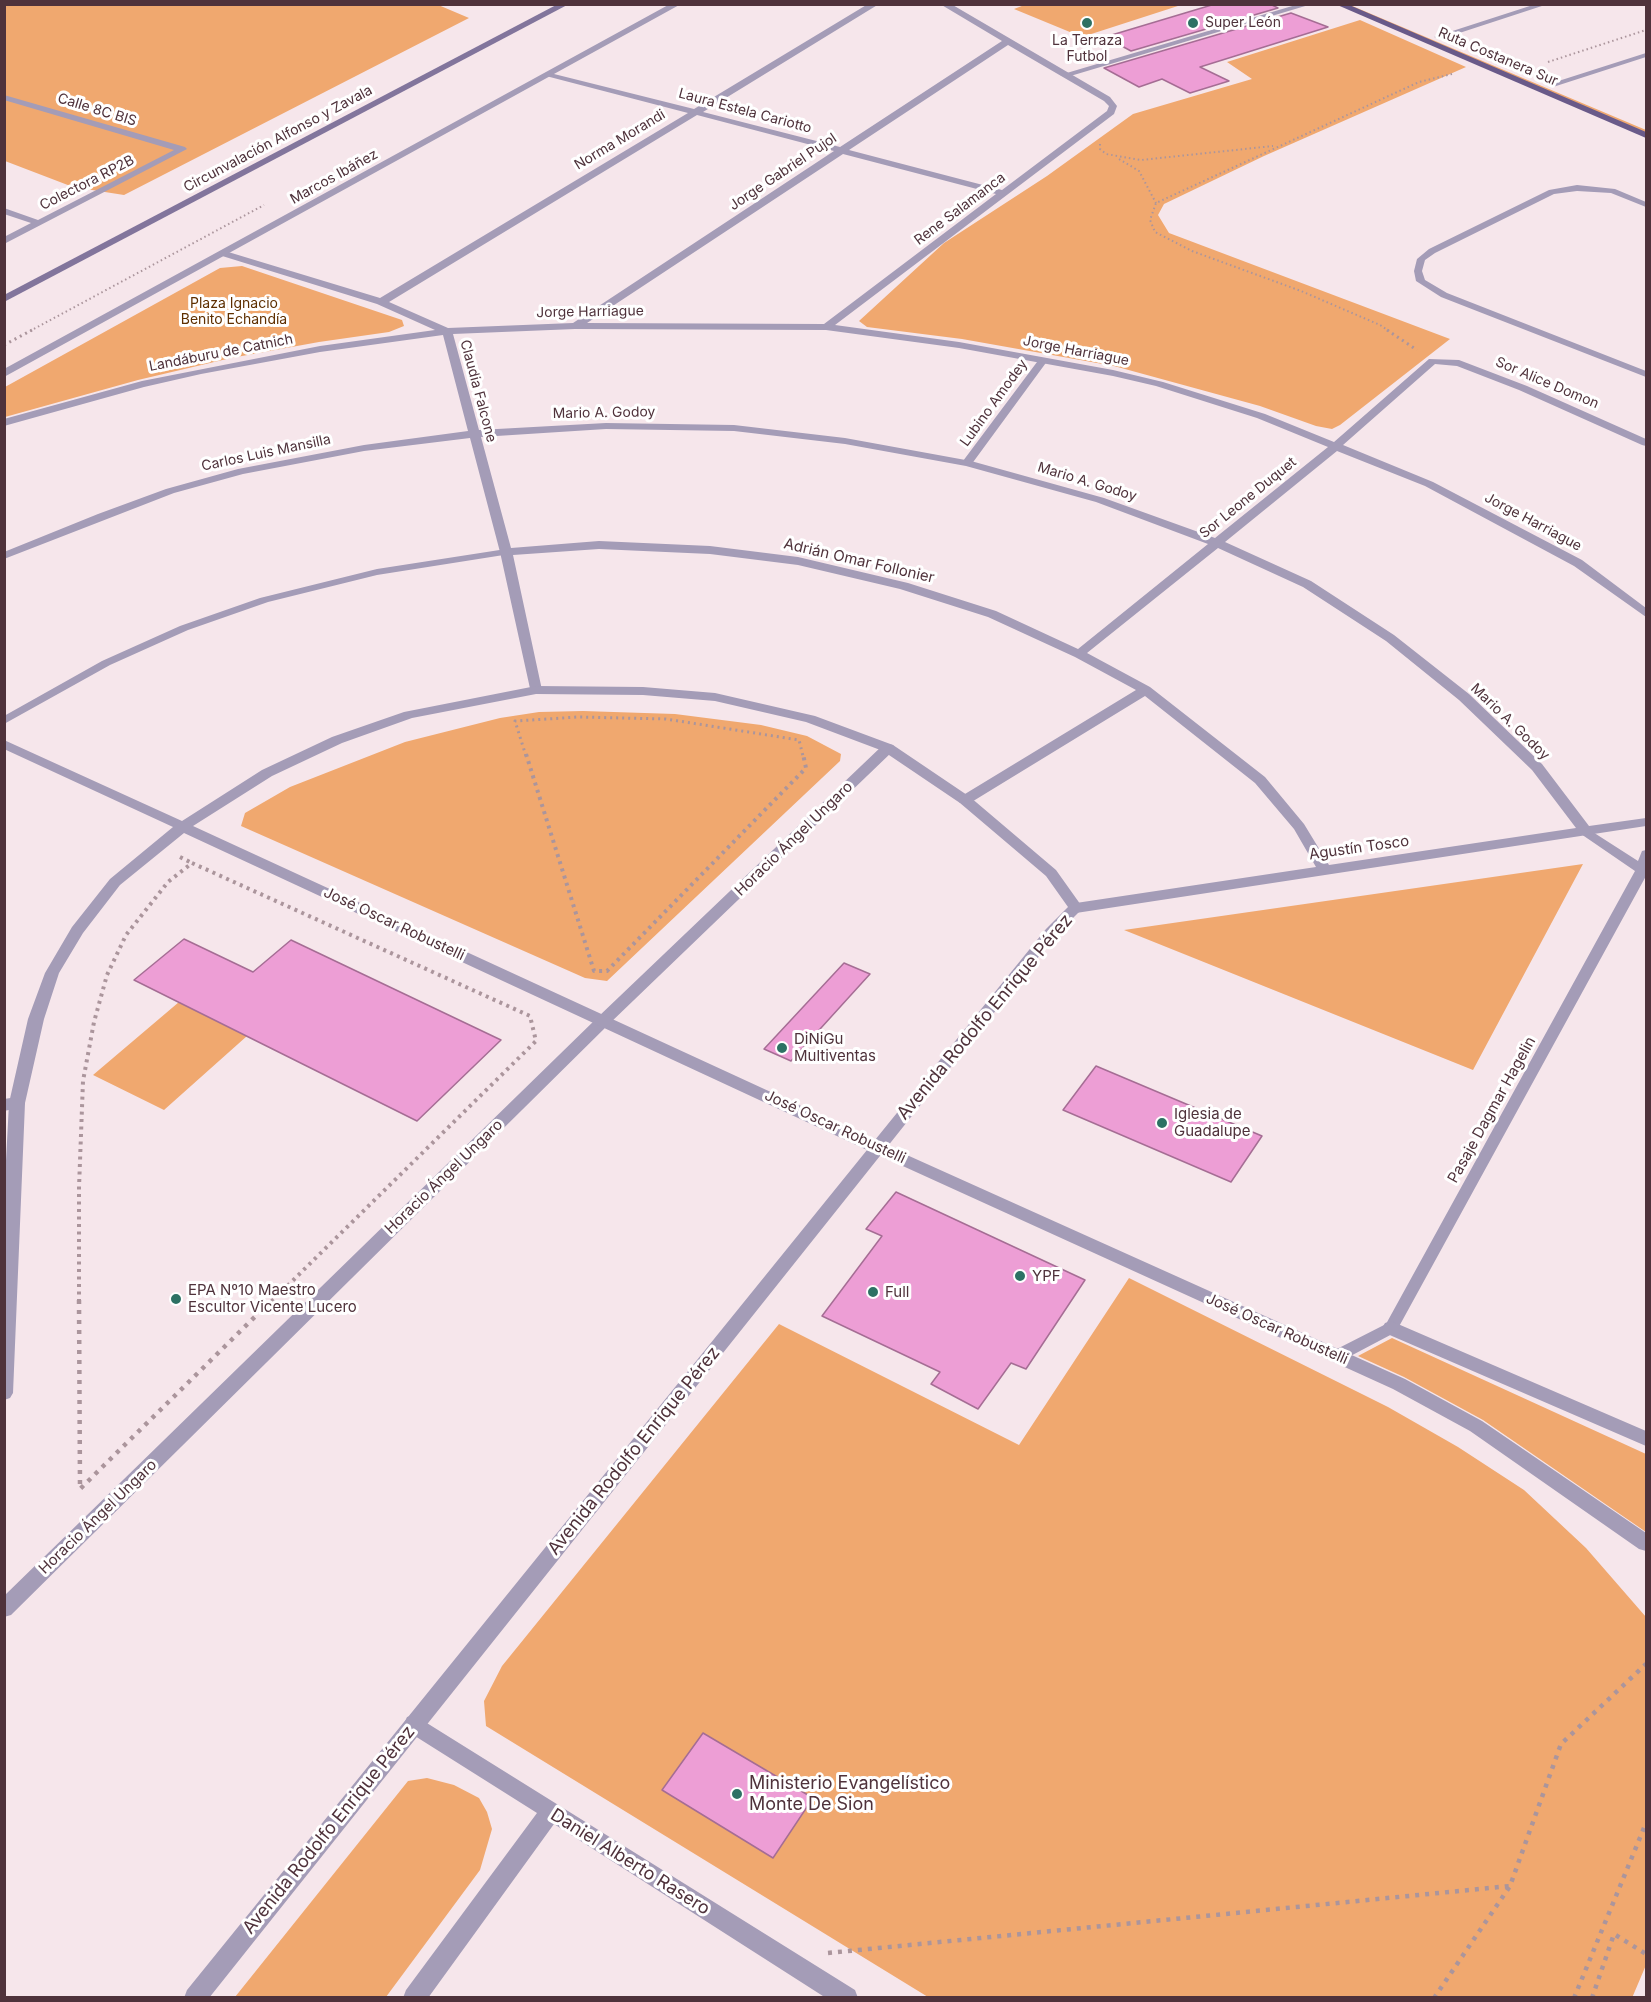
<!DOCTYPE html>
<html>
<head>
<meta charset="utf-8">
<style>
  body { margin:0 }
  #map { position:relative; width:1651px; height:2002px; overflow:hidden; background:#f6e6eb; font-family:Inter,sans-serif }
  canvas { display:block }
  .frame { position:absolute; inset:0; border:6px solid #4f323b; pointer-events:none }
</style>
</head>
<body>
<div id="map">
<canvas width="1651" height="2002"></canvas>
<div class="frame"></div>
</div>
<script>
const context = document.querySelector('canvas').getContext('2d');
context.lineJoin = 'round';
function fillPath(path, color) { context.fillStyle = color; context.fill(path, 'evenodd'); }
const poly = rows => new Path2D(rows.map(r => 'M' + r).join(''));
function stroke(path, color, width, dash) { context.strokeStyle = color; context.lineWidth = width; context.lineCap = dash ? 'butt' : 'round'; context.setLineDash(dash || []); context.stroke(path); }
function write(font, color, halo, rows, align = 'center') {
  context.font = font + ' Inter,sans-serif'; context.lineWidth = 6; context.setLineDash([]); context.textBaseline = 'middle'; context.strokeStyle = halo; context.fillStyle = color; for (const [text, x, y, turn = 0] of rows) {
    context.save(); context.translate(x, y); context.rotate((+turn || 0) * Math.PI / 180); context.textAlign = isNaN(turn) ? turn : align; if (halo) context.strokeText(text, 0, 0); context.fillText(text, 0, 0); context.restore();
  }
}
const green = poly([
  [436,4,469,18,124,195,73,187,5,161,4,5],
  [1027,4,1181,4,1181,5,1082,37,1014,9],
  [1344,5,1350,5,1646,130,1646,134],
  [1360,20,1466,67,1264,156,1164,204,1158,215,1169,233,1450,339,1340,425,1332,429,1316,426,1260,406,1114,366,962,339,867,327,859,321,944,243,1047,176,1133,114,1252,79,1227,62],
  [242,266,402,320,404,326,389,332,319,342,231,358,138,380,5,417,5,387,220,268],
  [583,711,675,714,761,725,807,736,841,754,840,761,607,981,585,978,241,826,245,813,290,787,405,742,500,718,539,712],
  [1583,864,1473,1070,1124,930],
  [179,1002,247,1036,164,1110,93,1075],
  [1129,1278,1388,1407,1458,1447,1524,1490,1586,1548,1646,1617,1646,1965,1632,1998,928,1997,486,1726,484,1701,502,1666,779,1324,1019,1445],
  [1392,1338,1646,1454,1646,1532,1483,1420,1404,1377,1358,1356],
  [427,1778,454,1785,479,1798,487,1812,492,1829,480,1870,386,1997,235,1997,408,1781]
]);
const building = poly([
  [1215,4,1270,4,1278,8,1131,51,1105,37,1215,4],
  [1291,13,1328,27,1200,67,1229,81,1190,93,1162,79,1139,87,1104,68,1291,13],
  [184,939,253,972,291,940,501,1040,417,1121,134,980,184,939],
  [844,963,870,974,791,1061,764,1049,844,963],
  [1096,1066,1262,1136,1231,1182,1063,1110,1096,1066],
  [896,1192,1085,1280,1026,1369,1011,1363,978,1409,931,1384,940,1372,822,1316,882,1236,866,1229,896,1192],
  [703,1733,813,1798,773,1858,662,1790,703,1733]
]);
const pathFar3 = poly([
  [1548,62,1646,30],
  [1100,144,1100,149,1106,154,1141,160,1273,146],
  [1119,159,1139,171,1156,203],
  [30,331,264,205],
  [1389,331,1380,325,1301,291,1192,251,1155,232,1150,220,1156,203,1419,82,1452,74]
]);
const pathFar2 = poly([
  [1387,330,1417,350],
  [4,345,32,330],
  [526,756,515,721,578,717,666,719,799,740,803,756]
]);
const pathFar1 = poly([
  [526,754,594,971,607,971,806,768,803,754],
  [180,857,192,863],
  [192,863,530,1016,536,1041,271,1302],
  [79,1302,79,1188,83,1081,94,1022,107,975,126,935,168,882,192,863]
]);
const path = poly([
  [79,1300,80,1489,272,1300],
  [828,1953,1510,1886],
  [1434,1998,1510,1886,1561,1744,1646,1664],
  [1574,1998,1646,1823],
  [1592,1998,1614,1934,1646,1954]
]);
const service = poly([
  [1299,4,1312,4,1067,77,1060,75,1299,4],
  [1536,4,1548,4,1441,39,1434,37,1536,4],
  [1646,53,1646,57,1553,87,1546,85,1646,53],
  [1577,185,1615,189,1646,202,1646,207,1611,193,1577,191,1554,194,1435,253,1425,260,1422,271,1425,280,1447,293,1646,371,1646,377,1441,297,1416,281,1414,271,1417,259,1429,249,1549,190,1577,185],
  [1040,358,1048,360,971,465,963,465,963,461,1040,358],
  [506,549,510,550,510,554,377,575,268,602,188,630,110,665,4,724,4,716,102,661,180,626,260,598,377,569,506,549],
  [1585,827,1638,861,1642,851,1646,850,1646,876,1396,1332,1343,1360,1337,1362,1331,1360,1329,1356,1331,1352,1386,1324,1635,871,1581,834,1579,831,1581,828,1585,827]
]);
const minor = poly([
  [868,4,879,4,703,112,840,147,1002,41,940,4,951,4,1110,97,1117,106,1114,114,835,325,959,342,1113,370,1163,382,1265,414,1334,442,1429,359,1459,360,1527,386,1646,439,1646,446,1642,445,1519,390,1457,366,1435,364,1343,445,1433,482,1582,560,1646,608,1646,617,1574,566,1425,486,1337,451,1225,542,1311,581,1394,635,1469,694,1542,764,1589,826,1646,818,1646,826,1076,913,1071,911,1069,908,1076,903,1316,867,1294,829,1255,783,1145,696,970,803,960,803,958,800,960,797,1136,690,1075,657,988,617,900,589,798,565,710,554,599,549,513,555,542,690,536,694,531,693,500,552,470,438,364,451,243,474,174,493,4,559,4,552,98,514,166,489,238,469,364,445,468,431,443,335,320,352,201,374,144,387,4,426,4,419,142,381,320,346,435,330,377,304,219,255,219,251,225,251,380,298,688,113,546,76,546,72,694,109,868,4],
  [1008,45,1104,101,1109,106,1107,111,1002,190,849,150,1008,45],
  [697,115,834,151,573,323,448,328,389,302,697,115],
  [843,154,996,194,824,324,587,323,843,154],
  [575,329,826,330,959,348,1113,376,1156,386,1257,418,1328,447,1215,538,1104,498,971,461,845,438,734,425,606,423,479,430,453,334,575,329],
  [606,429,734,431,845,444,966,466,1096,502,1208,544,1078,649,996,611,908,583,798,557,710,546,599,541,511,548,481,437,606,429],
  [1218,548,1303,587,1386,641,1459,700,1532,770,1576,828,1329,865,1304,824,1265,777,1150,687,1087,653,1218,548],
  [4,95,185,147,187,149,4,244,4,237,31,223,4,214,4,208,38,220,174,150,4,100,4,95],
  [888,744,893,745,895,748,893,751,608,1025,11,1615,4,1617,4,1596,598,1017,883,745,888,744],
  [17,1097,23,1099,25,1103,23,1107,4,1111,4,1099,17,1097],
  [878,1142,1405,1379,1482,1421,1646,1533,1646,1551,1639,1549,1470,1431,1393,1389,872,1152,870,1148,872,1144,878,1142],
  [1391,1321,1646,1431,1646,1446,1385,1333,1382,1328,1385,1323,1391,1321],
  [414,1715,855,1990,858,1998,826,1998,554,1824,428,1998,403,1998,406,1990,537,1813,407,1731,404,1724,407,1717,414,1715]
]);
const tertiary = poly([
  [670,4,681,4,4,377,4,369,670,4],
  [536,686,643,687,715,693,815,716,893,745,970,797,1056,870,1083,908,1056,935,209,1998,184,1998,187,1990,867,1150,184,833,120,885,83,933,59,973,44,1019,25,1103,13,1393,10,1398,4,1400,4,1199,9,1103,28,1019,45,973,72,927,110,879,173,827,4,749,4,740,182,821,262,770,332,737,404,712,536,686],
  [536,694,643,695,715,701,806,722,883,751,960,803,1046,876,1068,907,1046,929,875,1140,193,826,272,776,342,743,412,718,536,694]
]);
const secondary = poly([
  [558,4,569,4,4,302,4,295,558,4]
]);
const primary = poly([
  [1335,4,1347,4,1646,132,1646,138,1335,4]
]);
const markers = [
  [1087,23,6,"#2d7164"],
  [1193,23,6,"#2d7164"],
  [782,1048,6,"#2d7164"],
  [1162,1123,6,"#2d7164"],
  [1020,1276,6,"#2d7164"],
  [873,1292,6,"#2d7164"],
  [176,1299,6,"#2d7164"],
  [737,1794,6,"#2d7164"]
];
const farPoinames = [
  ["Super León",1205,23],
  ["La Terraza",1087,41,"center"],
  ["Futbol",1087,57,"center"]
];
const farStreetnames = [
  ["Ruta Costanera Sur",1498,57,23],
  ["Calle 8C BIS",97,110,17],
  ["Laura Estela Cariotto",745,111,15],
  ["Circunvalación Alfonso y Zavala",278,139,-28],
  ["Norma Morandi",620,140,-31],
  ["Jorge Gabriel Pujol",783,172,-34],
  ["Marcos Ibáñez",334,177,-29],
  ["Colectora RP2B",87,183,-27],
  ["Rene Salamanca",960,209,-37],
  ["Jorge Harriague",590,312,-1],
  ["Jorge Harriague",1076,351,11],
  ["Landáburu de Catnich",221,353,-11],
  ["Sor Alice Domon",1547,383,23],
  ["Claudia Falcone",478,391,75],
  ["Lubino Amodey",994,403,-54],
  ["Mario A. Godoy",604,413,-1],
  ["Carlos Luis Mansilla",266,453,-12],
  ["Mario A. Godoy",1087,482,17],
  ["Sor Leone Duquet",1248,498,-39],
  ["Jorge Harriague",1533,522,28],
  ["Mario A. Godoy",1510,722,44]
];
const farParknames = [
  ["Plaza Ignacio",234,304],
  ["Benito Echandía",234,320]
];
const streetNames = [
  ["Adrián Omar Follonier",859,561,13],
  ["Horacio Ángel Ungaro",794,839,-44],
  ["Agustín Tosco",1359,848,-8],
  ["José Oscar Robustelli",394,924,25],
  ["Pasaje Dagmar Hagelin",1492,1110,-61],
  ["José Oscar Robustelli",835,1127,25],
  ["Horacio Ángel Ungaro",444,1177,-44],
  ["José Oscar Robustelli",1277,1329,24],
  ["Horacio Ángel Ungaro",98,1517,-44]
];
const poiNames = [
  ["DiNiGu",794,1039],
  ["Multiventas",794,1056],
  ["Iglesia de",1174,1114],
  ["Guadalupe",1174,1131],
  ["YPF",1032,1276],
  ["EPA Nº10 Maestro",188,1290],
  ["Escultor Vicente Lucero",188,1307],
  ["Full",885,1292]
];
const nearStreetnames = [
  ["Avenida Rodolfo Enrique Pérez",985,1017,-50],
  ["Avenida Rodolfo Enrique Pérez",634,1451,-51],
  ["Avenida Rodolfo Enrique Pérez",329,1830,-51],
  ["Daniel Alberto Rasero",630,1862,32]
];
const nearPoinames = [
  ["Ministerio Evangelístico",749,1784],
  ["Monte De Sion",749,1805]
];
fillPath(green, '#f0a86f');
fillPath(building, '#ed9ed5');
stroke(building, '#a56d94', 1.5);
stroke(pathFar3, '#ab959c', 2, [1.5, 3]);
stroke(pathFar2, '#ab959c', 3, [2, 4]);
stroke(pathFar1, '#ab959c', 4, [3, 4.5]);
stroke(path, '#ab959c', 4.5, [4, 6]);
fillPath(service, '#a49cb7');
fillPath(minor, '#a49cb7');
fillPath(tertiary, '#a49cb7');
fillPath(secondary, '#82759c');
fillPath(primary, '#695a89');
for (const [x, y, r, color] of markers) { const dot = new Path2D(); dot.arc(x, y, r, 0, 2 * Math.PI); context.fillStyle = color; context.fill(dot); stroke(dot, '#fff', 2); }
write('14px', '#4f323b', '#fff', farPoinames, 'left');
write('14px', '#4f323b', '#fff', farStreetnames);
write('14px', '#5e2f00', '#fff', farParknames);
write('15px', '#4f323b', '#fff', streetNames);
write('15px', '#4f323b', '#fff', poiNames, 'left');
write('18px', '#4f323b', '#fff', nearStreetnames);
write('18px', '#4f323b', '#fff', nearPoinames, 'left');
</script>
</body>
</html>
